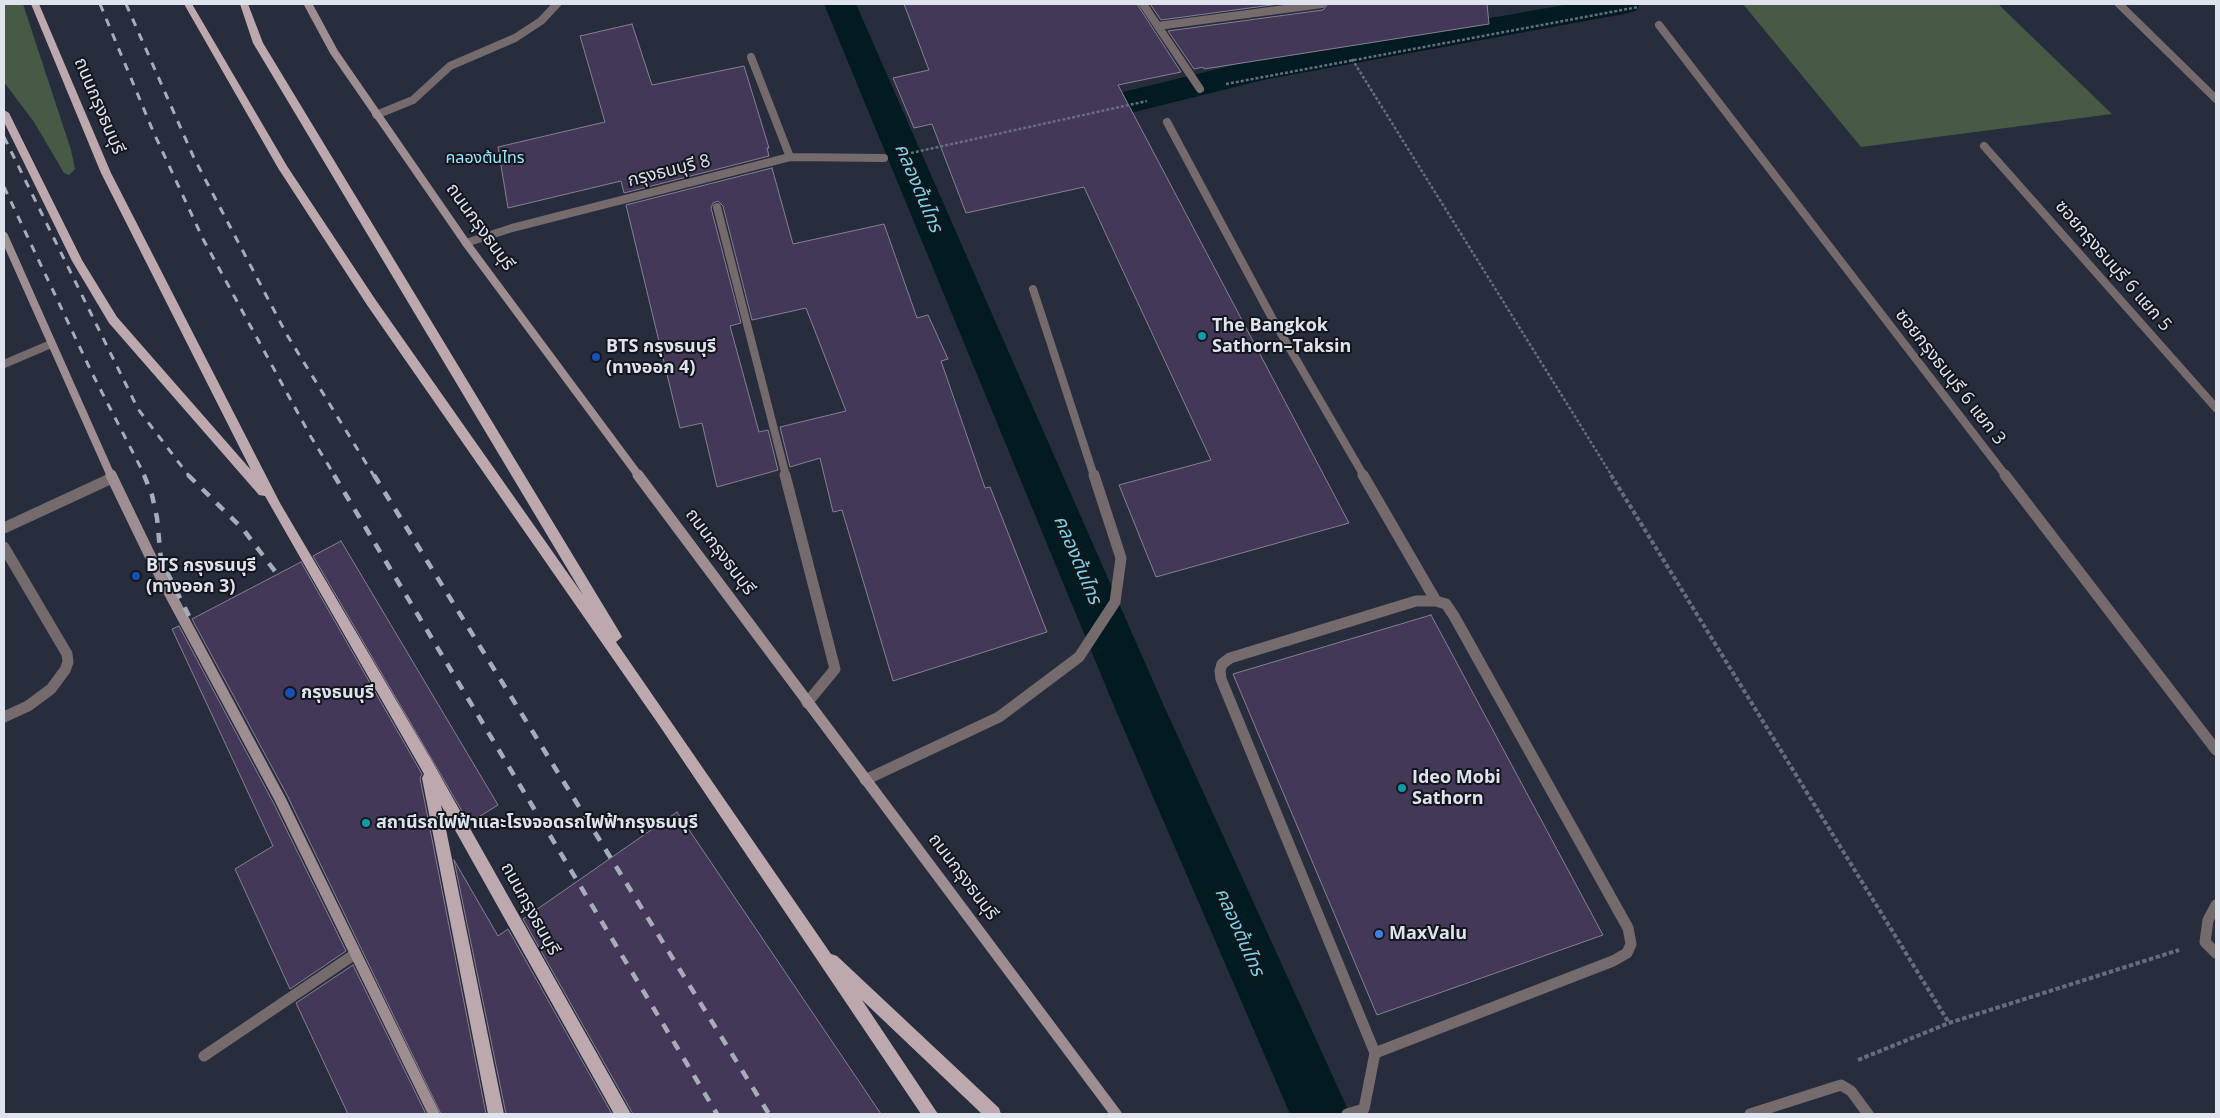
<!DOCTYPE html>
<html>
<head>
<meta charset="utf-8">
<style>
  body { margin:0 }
  #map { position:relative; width:2220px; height:1118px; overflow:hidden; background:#272d3d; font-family:"Open Sans",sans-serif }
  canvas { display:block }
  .frame { position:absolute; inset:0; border:5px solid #dee3ed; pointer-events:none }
</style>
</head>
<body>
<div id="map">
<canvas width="2220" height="1118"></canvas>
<div class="frame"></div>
</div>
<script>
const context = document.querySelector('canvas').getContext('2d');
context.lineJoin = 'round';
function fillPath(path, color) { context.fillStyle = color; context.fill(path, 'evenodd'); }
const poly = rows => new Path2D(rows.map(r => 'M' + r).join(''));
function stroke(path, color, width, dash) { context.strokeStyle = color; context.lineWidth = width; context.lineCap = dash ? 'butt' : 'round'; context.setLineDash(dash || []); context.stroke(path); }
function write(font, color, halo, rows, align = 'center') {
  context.font = font + ' "Open Sans","Noto Sans Thai",sans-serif'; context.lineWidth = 4; context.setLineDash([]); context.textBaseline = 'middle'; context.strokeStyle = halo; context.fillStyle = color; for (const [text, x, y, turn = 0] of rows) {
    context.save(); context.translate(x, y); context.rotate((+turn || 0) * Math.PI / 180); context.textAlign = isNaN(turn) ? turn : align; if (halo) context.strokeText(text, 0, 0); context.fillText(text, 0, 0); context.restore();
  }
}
const green = poly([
  [4,4,23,4,71,150,75,169,69,175,64,173,34,122,4,82],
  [1743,4,1998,4,2112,114,1861,147]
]);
const canal = poly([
  [824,4,856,4,1164,706,1350,1114,1290,1114,1116,711,824,4],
  [1570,4,1640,4,1636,11,1624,14,1263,80,1066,129,1053,125,1048,117,1053,109,1263,58,1570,4]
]);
const building = poly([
  [904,4,1137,4,1181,72,1118,85,1349,523,1156,577,1119,485,1211,460,1084,187,966,213,932,124,914,128,893,78,929,70,904,4],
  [1150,4,1279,4,1161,20,1150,4],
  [1328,4,1487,4,1489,24,1204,69,1203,67,1194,69,1168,31,1323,10,1328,4],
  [632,24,652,85,744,66,769,148,767,148,769,156,624,193,621,181,508,208,498,147,605,122,580,36,632,24],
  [772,168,793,244,884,224,917,318,928,315,948,359,941,361,985,488,990,487,1047,632,893,681,842,510,833,512,820,458,790,467,780,427,846,411,806,308,752,320,723,206,718,201,713,203,711,208,741,323,730,326,759,432,768,430,778,470,717,487,702,423,680,428,626,205,772,168],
  [341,541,498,805,469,823,313,556,341,541],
  [301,562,422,774,420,778,486,1114,441,1114,287,795,192,619,301,562],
  [1431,615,1603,935,1377,1015,1233,674,1431,615],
  [179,626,273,802,346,951,290,989,235,869,273,846,172,629,179,626],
  [677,812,881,1114,633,1114,523,919,677,812],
  [454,860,498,936,508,929,612,1114,506,1114,454,860],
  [353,965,426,1114,348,1114,296,1003,353,965]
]);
const pathFar1 = poly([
  [1352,59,1612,476],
  [1226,84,1638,7],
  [911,153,1147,101]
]);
const path = poly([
  [1611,475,1949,1023],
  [1858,1060,1949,1023,2179,950]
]);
const serviceFar1 = poly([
  [1167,122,1272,318,1364,476],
  [717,207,786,476],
  [1033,289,1094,476]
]);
const service = poly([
  [785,475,835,669,807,703],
  [1363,475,1436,601],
  [4,528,112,478],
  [4,547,67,654,68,662,65,670,51,689,28,706,4,717],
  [1416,601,1436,601,1446,604,1454,616,1628,928,1631,944,1627,953,1613,961,1375,1053,1221,679,1220,671,1222,664,1230,658,1416,601],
  [865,780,999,717,1079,657,1115,602,1121,558,1094,475],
  [204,1056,355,954],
  [1347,1114,1364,1109,1375,1053],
  [1750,1114,1841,1085,1851,1091,1868,1114]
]);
const minorFar1 = poly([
  [1143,4,1200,89],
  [2119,4,2216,99],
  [1659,25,2006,476],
  [1158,26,1322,4],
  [751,57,790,157],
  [376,115,413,100,450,66,515,38,541,21,557,4],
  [1984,146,2216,408],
  [466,243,512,228,790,157,884,158],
  [4,364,51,344]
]);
const minor = poly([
  [2005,475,2216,750],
  [2216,905,2208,920,2205,942,2216,953]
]);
const secondaryFar1 = poly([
  [308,4,334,52,466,243,639,476],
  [4,236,111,476]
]);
const secondary = poly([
  [111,475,155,566,280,799,434,1114],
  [638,475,1116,1114]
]);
const primary = poly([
  [31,4,39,4,111,173,280,503,432,761,631,1114,614,1114,441,805,504,1114,488,1114,422,778,424,774,265,496,259,495,109,323,72,261,4,122,4,110,9,113,82,260,117,317,251,470,101,173,31,4],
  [184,4,192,4,287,166,375,299,583,595,253,43,240,4,248,4,263,43,620,633,622,637,616,642,831,954,837,956,999,1108,1001,1114,982,1114,862,1000,938,1114,921,1114,659,725,367,305,278,168,184,4]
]);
const railFar1 = poly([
  [100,4,153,131,203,239,311,437,335,476],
  [126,4,194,158,287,335,374,476],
  [4,137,138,409,189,476],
  [4,187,92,373,145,476]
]);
const rail = poly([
  [144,475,152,495,157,518,161,560,189,616],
  [188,475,243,529,277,574],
  [334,475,717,1114],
  [374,475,769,1114]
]);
const markers = [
  [1202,336,5,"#0f9aa8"],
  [596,357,5,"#1a4fb4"],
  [136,576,5,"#1a4fb4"],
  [290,693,6,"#1a4fb4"],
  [1402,788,5,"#0f9aa8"],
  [366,823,5,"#0f9aa8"],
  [1379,934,5,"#3f7fe0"]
];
const farQuarternames = [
  ["คลองต้นไทร",485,158]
];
const streetNames = [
  ["ถนนกรุงธนบุรี",99,106,67],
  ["กรุงธนบุรี 8",669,171,-14],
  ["ถนนกรุงธนบุรี",480,227,54],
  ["ซอยกรุงธนบุรี 6 แยก 5",2113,266,49],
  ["ซอยกรุงธนบุรี 6 แยก 3",1950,377,52],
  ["ถนนกรุงธนบุรี",720,552,53],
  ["ถนนกรุงธนบุรี",963,877,53],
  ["ถนนกรุงธนบุรี",530,909,61]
];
const poiNames = [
  ["The Bangkok",1212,326],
  ["Sathorn–Taksin",1212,347],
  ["BTS กรุงธนบุรี",606,347],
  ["(ทางออก 4)",606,368],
  ["BTS กรุงธนบุรี",146,566],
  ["(ทางออก 3)",146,587],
  ["กรุงธนบุรี",301,693],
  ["Ideo Mobi",1412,778],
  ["Sathorn",1412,799],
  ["สถานีรถไฟฟ้าและโรงจอดรถไฟฟ้ากรุงธนบุรี",376,823],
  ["MaxValu",1389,934]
];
const waterNames = [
  ["คลองต้นไทร",918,188,67],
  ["คลองต้นไทร",1077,560,67],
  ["คลองต้นไทร",1239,932,66]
];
fillPath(green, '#475a46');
fillPath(canal, '#021b20');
fillPath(building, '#443858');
stroke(building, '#868093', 1);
stroke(pathFar1, '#676d7b', 2.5, [3, 2]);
stroke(path, '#676d7b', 4, [4.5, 2.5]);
stroke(serviceFar1, '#756b6d', 8);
stroke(service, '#756b6d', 11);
stroke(minorFar1, '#756b6d', 8);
stroke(minor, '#756b6d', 11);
stroke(secondaryFar1, '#9e8e91', 8);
stroke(secondary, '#9e8e91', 11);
fillPath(primary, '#bda8ad');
stroke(railFar1, '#a7adb8', 3, [8, 8]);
stroke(rail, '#a7adb8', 4.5, [10, 10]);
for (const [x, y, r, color] of markers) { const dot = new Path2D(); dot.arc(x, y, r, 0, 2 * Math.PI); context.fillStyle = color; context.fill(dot); stroke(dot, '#13161d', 2); }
write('16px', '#9be6fc', '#13161d', farQuarternames);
write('18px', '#dee3ed', '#13161d', streetNames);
write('bold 18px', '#dee3ed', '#13161d', poiNames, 'left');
write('italic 19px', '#7cd1e3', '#13161d', waterNames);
</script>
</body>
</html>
